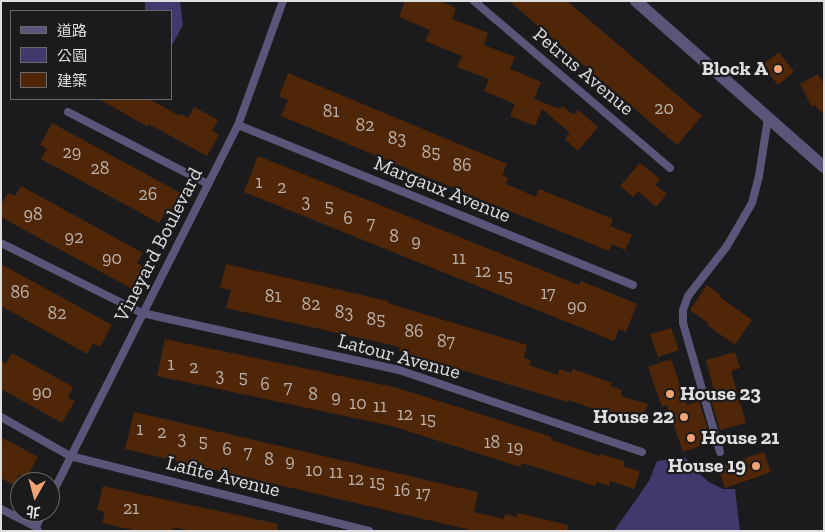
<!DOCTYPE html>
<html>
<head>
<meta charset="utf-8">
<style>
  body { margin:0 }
  #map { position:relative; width:825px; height:532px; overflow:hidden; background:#1b1b1d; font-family:"Zilla Slab","Noto Sans TC",serif }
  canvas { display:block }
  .frame { position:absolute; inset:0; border:2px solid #dfdfe0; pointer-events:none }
  .legend { position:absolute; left:10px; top:10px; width:162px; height:90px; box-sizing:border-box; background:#1b1b1d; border:1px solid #69696b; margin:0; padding:6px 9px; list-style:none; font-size:15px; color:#dfdfe0 }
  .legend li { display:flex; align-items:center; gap:10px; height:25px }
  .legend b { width:25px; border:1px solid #69696b }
  .north { position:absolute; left:10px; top:472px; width:50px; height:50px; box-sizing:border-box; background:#1b1b1d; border:1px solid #69696b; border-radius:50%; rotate:187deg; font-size:14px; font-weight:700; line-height:20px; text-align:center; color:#dfdfe0 }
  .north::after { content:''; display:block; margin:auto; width:18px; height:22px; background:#efa376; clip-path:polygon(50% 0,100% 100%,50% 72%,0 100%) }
</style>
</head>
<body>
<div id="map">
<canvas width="825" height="532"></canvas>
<div class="frame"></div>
<ul class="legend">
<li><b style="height:6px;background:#5b5679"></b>道路</li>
<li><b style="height:14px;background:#41386b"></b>公園</li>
<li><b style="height:14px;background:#502608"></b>建築</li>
</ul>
<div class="north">北</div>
</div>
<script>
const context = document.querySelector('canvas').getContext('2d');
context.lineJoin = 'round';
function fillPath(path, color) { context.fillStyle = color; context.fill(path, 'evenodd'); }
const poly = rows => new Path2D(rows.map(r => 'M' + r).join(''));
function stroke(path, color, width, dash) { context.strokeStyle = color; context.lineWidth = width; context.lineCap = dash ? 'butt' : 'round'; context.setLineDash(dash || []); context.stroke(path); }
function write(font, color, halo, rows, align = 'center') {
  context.font = font + ' "Zilla Slab",serif'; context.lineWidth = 4.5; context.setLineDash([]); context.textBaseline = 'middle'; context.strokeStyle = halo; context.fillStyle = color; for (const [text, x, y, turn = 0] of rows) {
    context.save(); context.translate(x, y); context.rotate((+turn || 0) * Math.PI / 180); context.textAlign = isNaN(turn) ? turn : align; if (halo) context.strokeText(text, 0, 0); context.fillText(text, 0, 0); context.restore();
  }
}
const green = poly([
  [145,1,180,1,183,25,171,47,171,11,145,11],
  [685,457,695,470,709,482,723,489,735,489,740,531,614,531,649,481,657,461]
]);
const building = poly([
  [405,1,440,1,456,8,452,19,488,33,484,45,515,57,510,69,541,82,534,99,560,109,562,106,574,115,578,110,598,127,578,151,565,139,570,133,542,109,535,126,510,116,515,104,484,91,489,79,457,67,462,56,425,41,430,30,399,17],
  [509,1,567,1,702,116,677,145],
  [779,52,794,72,778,85,762,65],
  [288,73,507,164,502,176,508,178,506,184,536,197,539,189,613,219,610,226,632,235,625,250,612,244,609,251,475,197,281,116,288,100,279,96],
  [818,74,824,85,824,114,814,105,812,107,800,84],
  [99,99,149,99,180,116,181,114,188,118,194,107,218,120,212,131,219,135,207,156,149,124,148,127],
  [52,123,184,195,172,217,165,213,159,223,41,159,47,149,40,145],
  [258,156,579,285,581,281,637,304,626,332,619,329,614,341,244,192],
  [640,163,660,179,655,185,667,194,656,207,638,191,633,197,620,186],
  [21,186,143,253,137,263,144,267,132,289,1,217,1,205,8,193,15,196],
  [1,264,112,325,100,347,93,343,87,354,1,306],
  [226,264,388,301,387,303,527,345,524,358,531,360,529,365,558,375,559,369,571,373,573,369,612,383,610,386,622,390,621,396,648,404,643,418,639,417,638,420,622,415,620,420,597,412,597,410,568,400,567,402,399,351,400,347,226,308,231,290,220,288],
  [707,285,721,295,720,297,752,320,735,345,707,325,708,323,690,310],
  [671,328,679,350,658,357,650,334],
  [165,339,398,388,552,437,551,440,600,456,601,454,624,461,623,466,639,471,639,475,634,489,610,481,609,486,597,482,595,486,522,463,520,467,392,426,157,376],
  [735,352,740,368,731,371,746,423,720,430,710,397,715,395,706,360],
  [12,353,73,387,68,398,75,401,62,423,1,389,1,360,6,364],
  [671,359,687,405,699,401,709,433,703,435,706,444,683,452,667,405,662,407,648,367],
  [134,412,478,492,474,512,504,519,505,514,517,517,518,513,568,525,567,531,475,531,125,449],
  [1,437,38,457,26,479,19,475,14,485,1,478],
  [764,452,771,472,725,488,718,467],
  [103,486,278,524,277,531,192,531,173,527,173,531,138,531,102,523,105,512,97,510]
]);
const lane = poly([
  [474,1,670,168],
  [68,112,208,184],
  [238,125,633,285],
  [1,243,142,313,399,370,642,452],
  [1,417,70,456,369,531],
  [720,452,683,323,683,310,688,296,727,246,752,203,759,176,768,118],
  [50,498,238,125,283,1],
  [1,509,36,527],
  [38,531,36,527,43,512]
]);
const street = poly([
  [636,1,824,167]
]);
const markers = [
  [778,69,5,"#efa376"],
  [670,394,5,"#efa376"],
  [684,417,5,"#efa376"],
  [691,438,5,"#efa376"],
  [756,466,5,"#efa376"]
];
const numberNames = [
  ["20",664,109],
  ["81",331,112],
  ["82",365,126],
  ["83",397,139],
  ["29",72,153],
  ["85",431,153],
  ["86",462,166],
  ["28",100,169],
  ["1",259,183],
  ["2",282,188],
  ["26",148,195],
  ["3",306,202],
  ["5",329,207],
  ["98",33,215],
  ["6",348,219],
  ["7",371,224],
  ["8",394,237],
  ["92",74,238],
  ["9",416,242],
  ["90",112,259],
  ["11",459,259],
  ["12",483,272],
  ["15",505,277],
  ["86",20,293],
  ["17",548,294],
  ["81",273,297],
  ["82",311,305],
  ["90",577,307],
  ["83",344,313],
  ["82",57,314],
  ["85",376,320],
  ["86",414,332],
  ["87",446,342],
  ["1",171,365],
  ["2",194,368],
  ["3",220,376],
  ["5",243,378],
  ["6",265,385],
  ["7",288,388],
  ["90",42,393],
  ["8",313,395],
  ["9",336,398],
  ["10",358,404],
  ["11",380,407],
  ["12",405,415],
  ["15",428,420],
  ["1",140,430],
  ["2",162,433],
  ["3",182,439],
  ["5",203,442],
  ["18",492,443],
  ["19",515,448],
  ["6",227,450],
  ["7",248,453],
  ["8",269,460],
  ["9",290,462],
  ["10",314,471],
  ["11",336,473],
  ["12",356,480],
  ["15",377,483],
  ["16",402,491],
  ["17",423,494],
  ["21",131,509]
];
const poiNames = [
  ["Block A",768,69],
  ["House 23",680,394,"left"],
  ["House 22",674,417],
  ["House 21",701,438,"left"],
  ["House 19",746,466]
];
const streetNames = [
  ["Petrus Avenue",583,72,40],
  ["Margaux Avenue",442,190,22],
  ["Vineyard Boulevard",159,245,-63],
  ["Latour Avenue",399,357,15],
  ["Lafite Avenue",223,477,14]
];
fillPath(green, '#41386b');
fillPath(building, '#502608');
stroke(lane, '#5b5679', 8);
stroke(street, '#5b5679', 12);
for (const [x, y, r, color] of markers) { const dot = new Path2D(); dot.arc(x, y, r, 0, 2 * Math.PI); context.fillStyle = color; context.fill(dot); stroke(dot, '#1b1b1d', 2); }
write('18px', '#bbb1aa', null, numberNames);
write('bold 20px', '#dfdfe0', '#1b1b1d', poiNames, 'right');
write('20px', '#dfdfe0', '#1b1b1d', streetNames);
</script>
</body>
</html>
